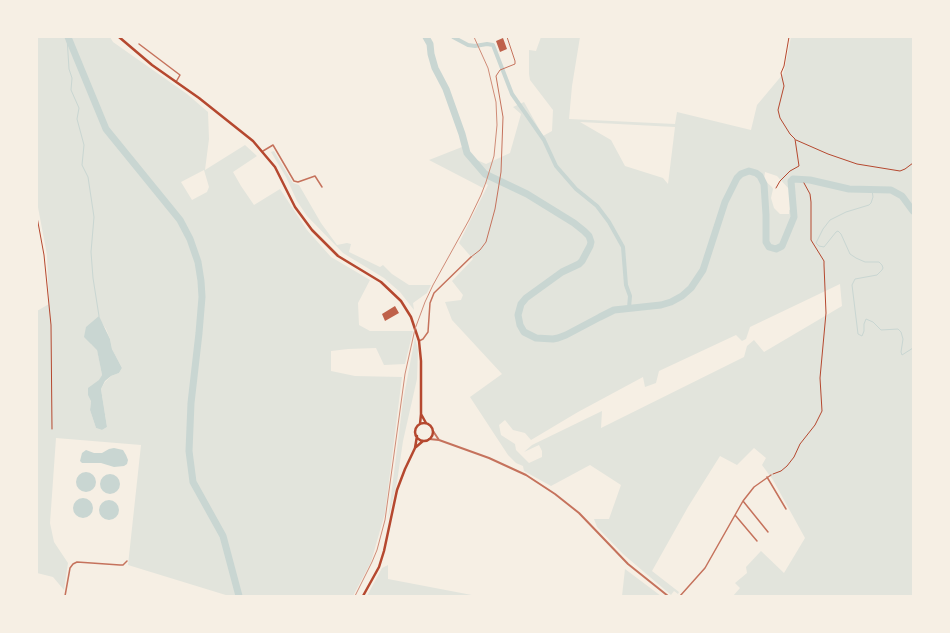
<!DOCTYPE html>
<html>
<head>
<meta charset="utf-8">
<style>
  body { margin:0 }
  #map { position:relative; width:950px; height:633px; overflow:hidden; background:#f6efe4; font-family:Manrope,sans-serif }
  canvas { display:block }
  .frame { position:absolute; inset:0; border:38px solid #f6efe4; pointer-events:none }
</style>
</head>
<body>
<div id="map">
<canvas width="950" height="633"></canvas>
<div class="frame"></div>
</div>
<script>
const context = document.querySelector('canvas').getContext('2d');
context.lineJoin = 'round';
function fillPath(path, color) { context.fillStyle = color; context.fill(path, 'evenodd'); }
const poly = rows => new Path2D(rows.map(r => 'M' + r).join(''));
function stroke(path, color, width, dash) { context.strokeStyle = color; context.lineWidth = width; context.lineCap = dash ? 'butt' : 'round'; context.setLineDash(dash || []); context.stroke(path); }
const green = poly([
  [37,37,110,37,113,42,187,94,208,112,209,139,205,170,245,145,257,156,233,172,241,186,254,205,280,189,307,230,331,257,370,280,358,303,359,325,370,331,413,331,405,364,384,365,376,348,348,349,331,351,331,371,355,376,402,377,385,513,371,562,353,596,229,596,128,565,141,445,56,438,50,523,54,542,68,563,64,590,53,577,37,573,37,311,49,304,47,255,37,202],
  [204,170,209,187,207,192,192,200,181,182],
  [102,323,106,329,110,339,112,349,122,368,119,373,111,376,105,382,101,389,107,427,102,430,96,428,90,410,91,401,102,375,97,349,91,344],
  [541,37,580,37,572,86,569,119,675,124,677,112,751,130,757,105,783,74,785,67,791,37,913,37,913,596,733,596,740,588,735,583,747,573,746,567,761,551,784,573,805,538,773,480,762,465,766,458,754,448,737,465,720,456,688,507,652,571,679,592,678,594,674,591,671,595,623,554,597,527,594,519,609,519,621,485,590,465,551,486,524,471,523,466,516,463,508,455,470,397,502,374,452,320,445,302,461,300,463,295,452,281,473,259,459,243,488,185,485,183,483,188,429,160,462,147,477,160,486,164,510,153,521,114,513,107,524,102,543,136,552,131,553,110,530,80,529,74,529,50,536,51],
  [580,122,675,127,668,184,663,178,625,166,611,140],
  [765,172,777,176,789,189,791,209,789,210,789,214,780,214,774,208,771,198,773,189,772,187,764,180],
  [840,284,842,306,764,352,754,340,747,346,744,357,601,428,602,411,532,445,524,452,539,445,542,451,542,457,529,463,516,450,515,444,501,435,499,425,505,420,513,430,525,433,531,440,578,412,643,377,645,387,656,383,659,371,736,335,742,341,746,339,750,327],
  [274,151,293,183,299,185,321,223,337,245,347,243,351,244,349,252,380,267,383,265,392,274,409,285,431,285,427,293,413,303,414,310,400,292,384,278,343,253,307,216,297,201,286,177,271,152],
  [415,337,418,350,417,379,403,441,397,482,388,520,403,401],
  [388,565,388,579,477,596,367,596,382,568],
  [625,569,661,596,622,596]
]);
const water = poly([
  [99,316,110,339,112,349,122,368,119,373,111,376,105,381,101,389,107,427,102,430,96,428,90,410,91,401,88,395,88,388,99,380,102,375,97,350,84,337,86,327],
  [114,448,123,450,126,455,128,460,127,464,124,466,114,467,101,463,82,463,80,461,82,453,86,450,94,453,102,453,109,449],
  '76 482a10 10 0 1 1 20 0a10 10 0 1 1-20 0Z',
  '100 484a10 10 0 1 1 20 0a10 10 0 1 1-20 0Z',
  '73 508a10 10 0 1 1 20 0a10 10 0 1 1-20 0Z',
  '99 510a10 10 0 1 1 20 0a10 10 0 1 1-20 0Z'
]);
const stream = poly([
  [67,37,69,69,72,78,71,90,79,108,77,119,84,145,82,165,88,177,94,217,91,252,93,278,99,316],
  [872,190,873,197,871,203,869,205,846,212,830,220,823,229,816,243,819,246,824,247,836,232,838,231,841,234,850,254,856,258,865,262,879,262,882,265,883,268,882,270,877,275,855,279,852,285,858,334,862,336,864,331,864,324,866,319,873,322,881,330,898,329,901,332,903,339,901,352,902,355,913,348]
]);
const canal = poly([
  [453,37,468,45,475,46,487,44,493,45,512,94,544,140,556,166,576,189,597,206,609,222,623,247,626,285,630,296,629,308]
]);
const river = poly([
  [68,37,106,129,180,220,190,239,198,262,201,281,202,297,199,333,191,403,189,451,193,482,223,536,239,596],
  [426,37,430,44,431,54,435,68,446,89,462,134,467,153,485,174,527,194,574,223,584,231,589,236,591,242,590,246,582,261,579,264,562,272,526,298,521,304,518,315,520,325,524,332,536,338,553,339,558,338,566,335,600,317,614,310,661,305,671,302,682,296,691,288,703,270,725,202,737,178,741,174,749,171,756,173,760,176,764,184,766,215,766,242,769,247,776,249,782,246,794,217,791,181,793,179,810,180,849,189,891,190,902,196,913,211]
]);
const building = poly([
  [503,38,507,49,500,52,496,41],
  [395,306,399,313,385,321,382,314]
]);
const path = poly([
  [796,140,828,154,857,164,900,171,905,169,913,163],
  [776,188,780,181,790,171,799,166,795,139,790,134,780,118,778,110,784,86,781,73,784,66,789,37],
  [37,217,44,255,51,325,52,429],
  [773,474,781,471,787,466,794,457,800,444,815,425,822,411,820,378,826,313,824,265,824,261,811,240,811,202,810,194,804,183]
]);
const service = poly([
  [471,257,480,250,486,242,495,209,501,172,503,117,496,76,500,70,515,64,515,61,507,37]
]);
const minor = poly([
  [139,44,180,75,176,82],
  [263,151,273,145,294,181,298,182,315,176,322,187],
  [419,341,423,339,428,332,430,303,434,293,471,257],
  [767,477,786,509],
  [743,501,768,532],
  [735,515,757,541],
  [65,596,70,568,73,564,77,562,120,565,123,565,127,561],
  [680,596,705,568,743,501,754,487,771,475]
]);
const tertiary = poly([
  [433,431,439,440],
  [429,439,439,440,489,458,526,475,555,494,579,513,628,564,668,596]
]);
const secondary = poly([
  [119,37,152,65,199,98,253,141,275,167,295,207,312,230,338,256,381,282,401,301,411,317,419,341,421,361,421,414,420,424],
  [421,414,426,423],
  '415 432a9 9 0 1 1 18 0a9 9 0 1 1-18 0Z',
  [416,447,423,441],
  [363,596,379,567,384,551,397,490,405,469,415,448,417,436]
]);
const rail = poly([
  [355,596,372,562,377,550,385,520,405,374,415,329,425,302,433,285,469,220,481,195,486,182,494,156,497,125,496,102,488,68,474,37]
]);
fillPath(green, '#e2e4dc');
fillPath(water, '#c9d6d2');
stroke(stream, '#c9d6d2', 1);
stroke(canal, '#c9d6d2', 4);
stroke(river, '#c9d6d2', 7);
fillPath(building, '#bf614a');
stroke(path, '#b5482f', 1);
stroke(service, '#c5725c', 1);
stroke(minor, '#c5725c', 1.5);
stroke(tertiary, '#c5725c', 2);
stroke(secondary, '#b5482f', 2.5);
stroke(rail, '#cf8b77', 1);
</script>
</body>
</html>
